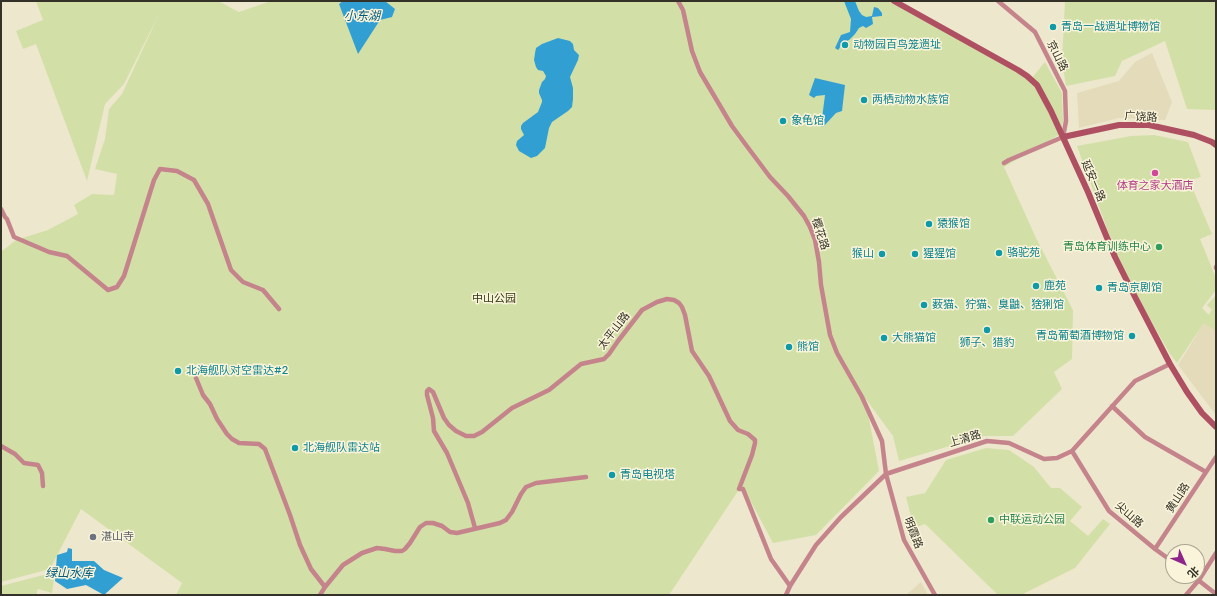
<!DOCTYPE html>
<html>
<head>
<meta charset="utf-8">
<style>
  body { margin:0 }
  #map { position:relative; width:1217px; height:596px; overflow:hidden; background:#ede7cd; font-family:Rubik,"Noto Sans SC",sans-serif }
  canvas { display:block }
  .frame { position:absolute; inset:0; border:2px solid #343228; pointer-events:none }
  .north { position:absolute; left:1165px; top:544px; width:40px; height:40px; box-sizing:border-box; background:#faf4da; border:1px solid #aba693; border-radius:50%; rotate:135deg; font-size:11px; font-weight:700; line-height:16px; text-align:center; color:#343228 }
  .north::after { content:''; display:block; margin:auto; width:14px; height:18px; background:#8e258a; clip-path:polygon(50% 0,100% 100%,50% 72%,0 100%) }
</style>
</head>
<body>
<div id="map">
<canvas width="1217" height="596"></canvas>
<div class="frame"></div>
<div class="north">北</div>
</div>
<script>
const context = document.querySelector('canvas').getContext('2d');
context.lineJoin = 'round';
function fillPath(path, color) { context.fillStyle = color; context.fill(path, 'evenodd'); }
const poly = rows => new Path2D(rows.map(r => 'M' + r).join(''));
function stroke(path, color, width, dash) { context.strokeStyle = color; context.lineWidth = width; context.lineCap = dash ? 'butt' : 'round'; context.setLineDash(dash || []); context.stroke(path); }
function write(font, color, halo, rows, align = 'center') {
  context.font = font + ' Rubik,"Noto Sans SC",sans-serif'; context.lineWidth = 3; context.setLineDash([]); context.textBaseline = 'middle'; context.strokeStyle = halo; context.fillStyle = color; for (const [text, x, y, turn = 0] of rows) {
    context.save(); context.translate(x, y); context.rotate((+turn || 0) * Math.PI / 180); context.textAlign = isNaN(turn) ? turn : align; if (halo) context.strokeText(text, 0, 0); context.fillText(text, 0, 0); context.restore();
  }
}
const built = poly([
  [1152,53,1172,102,1165,120,1119,118,1079,128,1077,93,1119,81,1135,62],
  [1216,295,1216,415,1178,365,1212,310,1207,305],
  [921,582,928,595,906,595]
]);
const green = poly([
  [36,1,218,1,239,12,271,1,897,1,1031,79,1045,62,1062,93,1063,122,1059,135,1004,167,1036,238,1073,310,1072,359,1054,372,1062,389,1013,436,984,436,899,461,893,436,865,398,879,471,816,535,773,543,742,485,669,595,176,595,182,583,81,509,50,569,1,582,1,252,16,240,48,230,78,214,74,205,92,194,114,195,117,174,95,169,105,139,109,109,122,94,160,12,124,84,105,104,87,181,36,44,23,49,16,31,43,20],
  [1065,1,1216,1,1216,110,1187,109,1165,41,1122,61,1115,76,1066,86,1062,61],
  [1154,135,1188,142,1201,177,1189,180,1212,234,1200,239,1216,278,1216,290,1202,308,1209,315,1212,309,1207,305,1216,295,1216,331,1204,323,1177,363,1170,354,1147,314,1117,256,1077,146,1131,136],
  [986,448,1009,450,1034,467,1051,488,1060,488,1082,507,1070,521,1088,536,1103,519,1110,524,1075,568,1021,595,998,595,925,524,914,528,906,497,925,493,946,460],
  [55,572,52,593,38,589,36,595,1,595,1,586]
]);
const water = poly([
  [343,1,385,1,395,9,392,17,380,20,358,54,339,4],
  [844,1,855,1,859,11,862,15,866,17,872,16,874,7,878,8,882,13,882,16,872,17,873,24,866,28,863,26,859,28,855,34,849,40,842,43,839,49,838,50,835,48,841,35,850,32,851,19],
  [558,38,570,41,573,44,574,50,579,55,578,60,570,77,573,88,573,99,572,107,568,111,552,122,549,128,545,148,537,156,531,158,519,151,516,145,517,141,524,135,521,129,521,126,523,123,538,112,542,102,542,100,539,93,539,90,542,82,545,79,546,76,543,71,538,70,536,67,534,60,535,53,536,48,542,44],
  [815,78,845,85,842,111,836,113,823,127,821,126,825,95,816,96,814,98,809,95],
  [68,548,72,549,72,561,94,561,104,570,123,578,104,595,86,585,67,589,55,581,57,555,67,552]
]);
const street = poly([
  [678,1,683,10,692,51,700,72,719,104,732,126,746,145,770,177,788,196,804,216,810,227,815,240,819,262,821,285,830,335,837,353,862,397,882,441,886,474,904,540,935,595],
  [998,1,1035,32,1065,91,1066,121,1063,137,1009,160,1004,163],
  [1,209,5,217,7,219,14,237,49,252,67,256,108,290,117,287,124,276,154,180,160,169,177,171,194,180,208,204,231,270,243,282,263,290,279,309],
  [1216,267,1216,268],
  [196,378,203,395,210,404,217,419,227,434,232,439,239,443,259,444,265,449,290,515,300,545,311,569,325,587],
  [1112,406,1145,437,1206,472],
  [1,446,15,454,24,463,38,465,42,473,43,486],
  [1072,451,1109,511,1155,549,1173,562],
  [475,528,468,503,447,453,434,431,433,418,427,395,427,391,429,389,433,392,444,418,449,425,456,431,466,436,474,436,482,432,512,408,549,390,581,364,604,359,609,354,618,341,642,310,657,302,667,299,674,300,679,303,682,307,685,315,692,351,709,376,730,421,738,430,748,434,755,440,755,443,752,455,739,489,743,489,771,559,790,586],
  [1155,549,1216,457],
  [1193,576,1216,594],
  [320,595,325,587,343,565,362,553,377,548,385,549,395,551,402,551,405,549,410,543,420,527,426,523,433,523,442,526,450,532,457,533,500,523,506,520,512,512,521,494,526,487,536,483,586,477],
  [786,595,790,586,816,545,841,517,886,474,987,441,1009,443,1044,459,1057,458,1072,451,1135,381,1170,364],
  [1186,595,1199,580,1216,553]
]);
const secondary = poly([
  [894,1,1018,70,1027,76,1037,85,1051,111,1088,192,1115,257,1134,295,1170,364,1187,392,1202,413,1216,427],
  [1063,137,1119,125,1149,125,1194,135,1212,142,1216,145]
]);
const markers = [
  [1053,27,4,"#0f9aa8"],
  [845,45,4,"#0f9aa8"],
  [864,100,4,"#0f9aa8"],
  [783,121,4,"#0f9aa8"],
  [1155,173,4,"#d1479c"],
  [929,224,4,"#0f9aa8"],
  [1159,247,4,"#2e9e5b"],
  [999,253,4,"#0f9aa8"],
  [882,254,4,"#0f9aa8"],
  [915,254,4,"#0f9aa8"],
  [1036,286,4,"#0f9aa8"],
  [1099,288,4,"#0f9aa8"],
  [924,305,4,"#0f9aa8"],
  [987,330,4,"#0f9aa8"],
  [1132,336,4,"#0f9aa8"],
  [884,338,4,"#0f9aa8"],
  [789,347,4,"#0f9aa8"],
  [178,371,4,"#0f9aa8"],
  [295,448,4,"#0f9aa8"],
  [612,475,4,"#0f9aa8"],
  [991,520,4,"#2e9e5b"],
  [93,537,4,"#6b7280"]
];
const cultureNames = [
  ["青岛一战遗址博物馆",1061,27],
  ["动物园百鸟笼遗址",853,45],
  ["两栖动物水族馆",872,100],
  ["象龟馆",791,121],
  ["猿猴馆",937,224],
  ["骆驼苑",1007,253],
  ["猴山",874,254,"right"],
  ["猩猩馆",923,254],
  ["鹿苑",1044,286],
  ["青岛京剧馆",1107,288],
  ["薮猫、狞猫、臭鼬、猞猁馆",932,305],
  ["青岛葡萄酒博物馆",1124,336,"right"],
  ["大熊猫馆",892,338],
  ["狮子、猎豹",987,343,"center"],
  ["熊馆",797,347],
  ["北海舰队对空雷达#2",186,371],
  ["北海舰队雷达站",303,448],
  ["青岛电视塔",620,475]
];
const streetNames = [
  ["京山路",1057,56,63],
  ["广饶路",1141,117,3],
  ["延安一路",1093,181,67],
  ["樱花路",820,234,72],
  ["太平山路",614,331,-52],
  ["上清路",965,439,-17],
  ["黄山路",1178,498,-57],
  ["尖山路",1129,515,41],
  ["明霞路",913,533,68]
];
const hotelNames = [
  ["体育之家大酒店",1155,186]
];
const leisureNames = [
  ["青岛体育训练中心",1151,247],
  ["中联运动公园",999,520,"left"]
];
const parkNames = [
  ["中山公园",494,299]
];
const worshipNames = [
  ["湛山寺",101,537]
];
const waterNames = [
  ["小东湖",362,17],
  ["绿山水库",69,574]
];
fillPath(built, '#e3dbba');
fillPath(green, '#d2e0a8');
fillPath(water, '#329fd3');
stroke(street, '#c5838b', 4.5);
stroke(secondary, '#ae5061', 6);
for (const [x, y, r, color] of markers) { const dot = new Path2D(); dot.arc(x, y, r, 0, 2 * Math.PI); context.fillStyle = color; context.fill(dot); stroke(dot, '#faf4da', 1.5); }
write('11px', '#0d838f', '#faf4da', cultureNames, 'left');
write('11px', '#343228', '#faf4da', streetNames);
write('11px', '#b23c85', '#faf4da', hotelNames);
write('11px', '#27864d', '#faf4da', leisureNames, 'right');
write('11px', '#313912', '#faf4da', parkNames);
write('11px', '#5b616d', '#faf4da', worshipNames, 'left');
write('italic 12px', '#035b7e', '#faf4da', waterNames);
</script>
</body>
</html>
